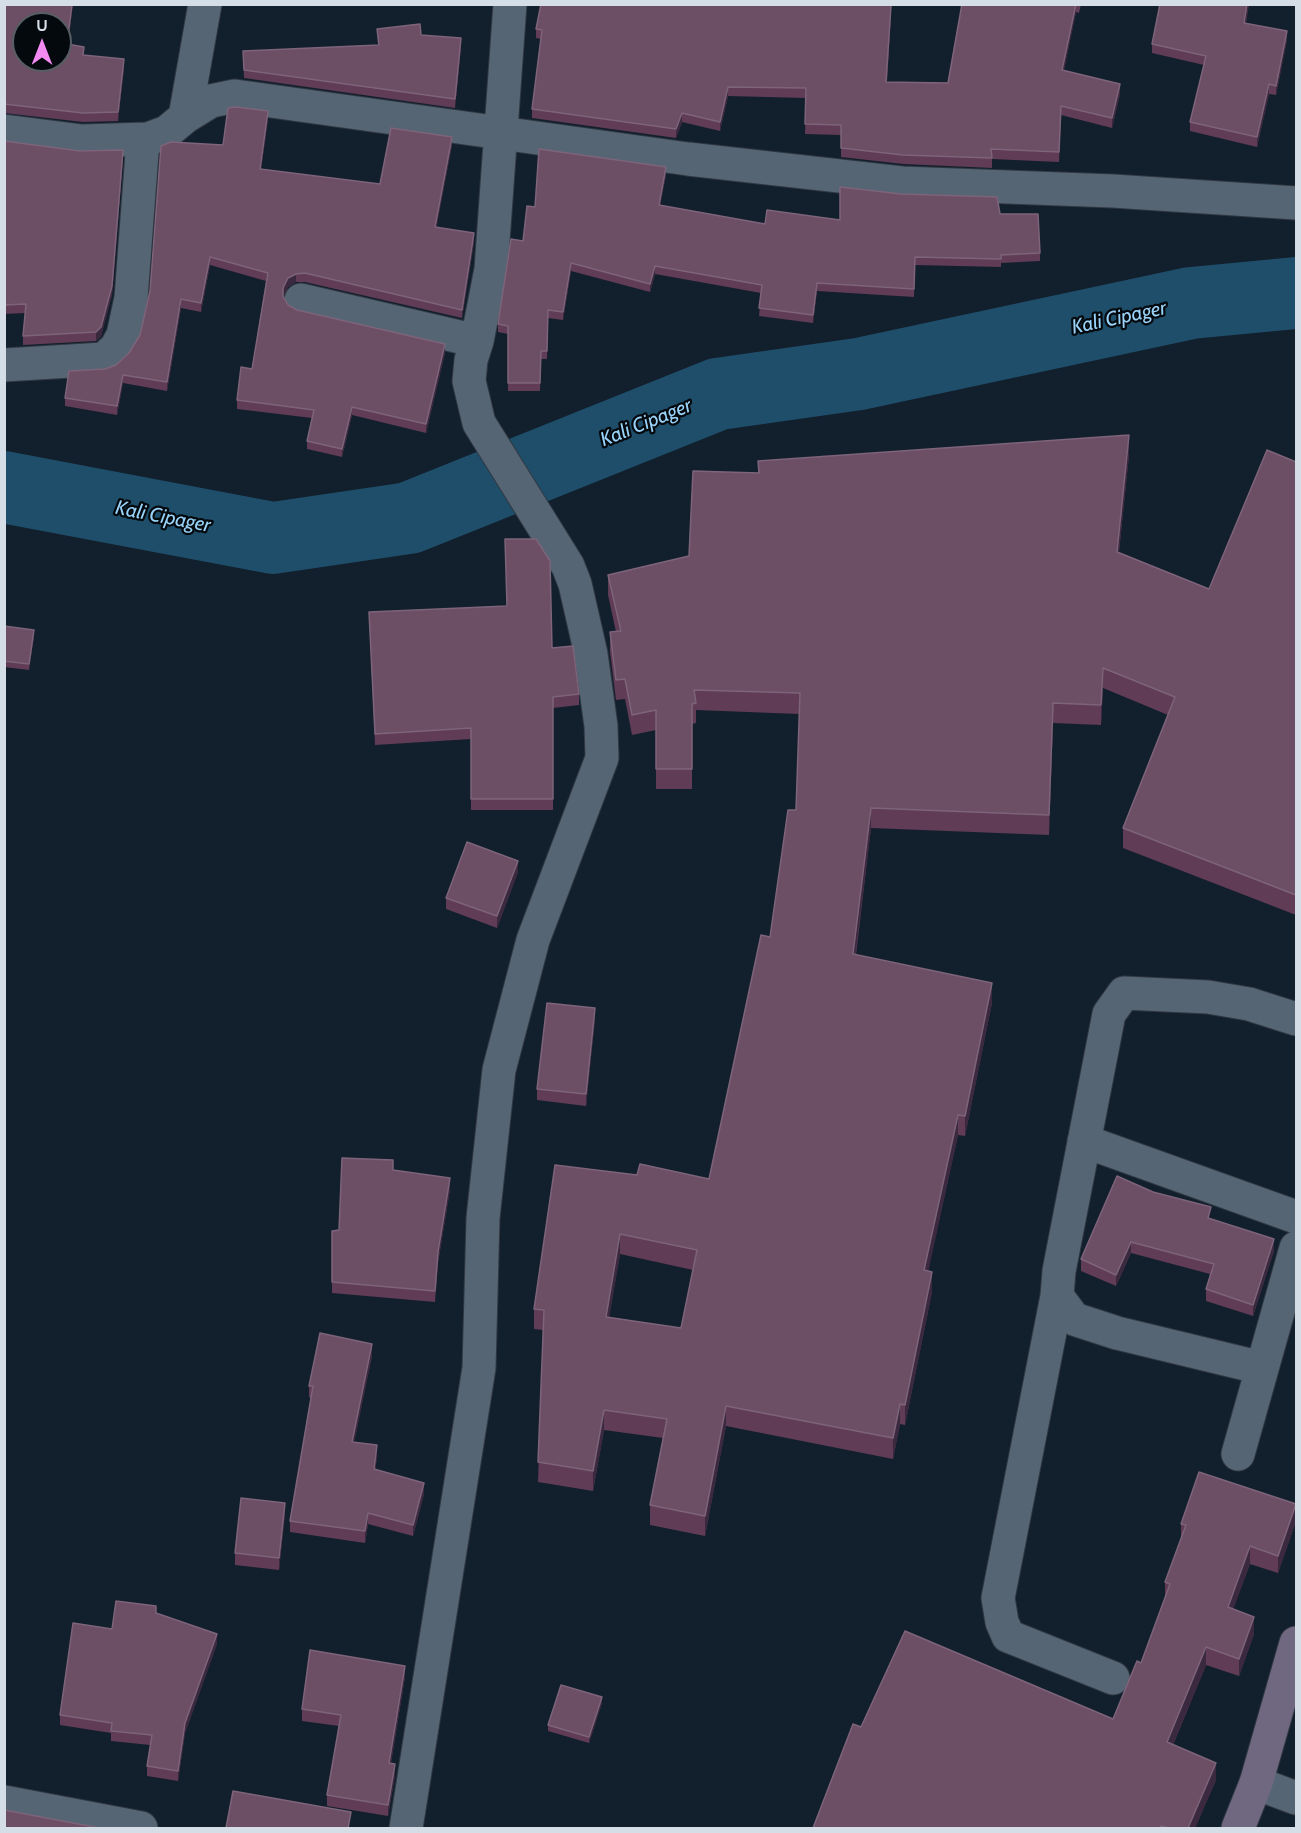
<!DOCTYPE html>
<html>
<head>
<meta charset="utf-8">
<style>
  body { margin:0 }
  #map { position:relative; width:1301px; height:1833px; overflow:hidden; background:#121f2c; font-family:Cabin,sans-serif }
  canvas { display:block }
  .frame { position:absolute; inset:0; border:6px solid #d5dee6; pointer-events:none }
  .north { position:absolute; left:12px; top:12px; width:60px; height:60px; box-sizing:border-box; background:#04090e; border:2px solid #585e64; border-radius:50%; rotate:0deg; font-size:16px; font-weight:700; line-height:24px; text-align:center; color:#d5dee6 }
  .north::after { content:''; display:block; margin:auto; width:21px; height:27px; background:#f28af2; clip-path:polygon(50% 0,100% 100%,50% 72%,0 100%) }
</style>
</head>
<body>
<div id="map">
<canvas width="1301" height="1833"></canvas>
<div class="frame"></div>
<div class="north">U</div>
</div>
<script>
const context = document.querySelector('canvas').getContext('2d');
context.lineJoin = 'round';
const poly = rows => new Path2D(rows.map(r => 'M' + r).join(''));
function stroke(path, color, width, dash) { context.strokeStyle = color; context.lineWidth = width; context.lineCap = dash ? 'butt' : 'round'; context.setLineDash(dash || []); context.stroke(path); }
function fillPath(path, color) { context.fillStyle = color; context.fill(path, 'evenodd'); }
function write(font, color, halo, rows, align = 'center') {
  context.font = font + ' Cabin,sans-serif'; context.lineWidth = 4.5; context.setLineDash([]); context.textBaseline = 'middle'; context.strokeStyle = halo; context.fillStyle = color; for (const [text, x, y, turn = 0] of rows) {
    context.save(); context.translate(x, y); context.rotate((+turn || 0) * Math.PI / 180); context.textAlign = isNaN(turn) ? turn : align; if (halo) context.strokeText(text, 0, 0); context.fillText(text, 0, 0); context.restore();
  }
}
const river = poly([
  [4,487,273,538,409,518,718,394,859,374,1191,303,1296,293]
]);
const street = poly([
  [185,117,205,4],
  [4,131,82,141,148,139,167,132,185,117,211,101,235,96,688,159,902,183,1113,191,1296,203],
  [301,300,477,341],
  [4,365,104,359,116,348,123,335,131,298,143,140],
  [1084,1141,1296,1217],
  [1057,1296,998,1598,1002,1622,1008,1636,1113,1678],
  [1262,1368,1117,1333,1074,1319,1057,1296,1059,1271,1109,1014,1124,993,1208,997,1249,1004,1296,1019],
  [1238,1454,1296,1248],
  [1256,1783,1296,1798],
  [4,1802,141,1828],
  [406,1828,479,1368,483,1218,499,1070,533,940,602,758,601,726,591,654,575,584,568,566,479,423,469,381,471,360,477,341,491,269,510,4]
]);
const secondary = poly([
  [1238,1828,1256,1783,1296,1643]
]);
const wall = poly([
  [4,4,73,4,68,44,84,55,124,68,118,121,83,122,4,113],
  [962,4,1081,4,1079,13,1076,12,1064,70,1120,94,1112,128,1061,115,1059,162,992,159,992,168,903,164,841,157,841,135,805,134,806,98,728,96,720,131,682,122,676,138,532,118,532,109,541,39,536,38,536,29,891,15,887,82,948,83],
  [1160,4,1249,4,1246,23,1287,40,1276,95,1269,94,1257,147,1190,131,1190,122,1204,65,1152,53,1152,44],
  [377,29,421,35,461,47,455,108,244,78,243,51,378,45],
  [268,119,261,170,380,184,452,145,436,228,474,242,462,318,305,282,296,282,288,287,283,296,288,305,297,310,445,353,426,433,352,415,342,457,307,449,307,441,312,418,237,409,237,400,252,369,266,281,210,265,201,312,181,308,167,391,123,383,117,415,65,406,65,398,105,369,116,365,129,353,140,335,150,291,223,145],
  [4,141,123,159,112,295,101,336,96,341,23,345,23,336,25,313,4,314],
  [666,175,660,205,765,224,1000,214,1040,253,1040,261,1001,263,1001,267,915,265,914,297,817,291,813,323,759,316,761,293,655,274,650,292,571,271,563,320,548,318,547,359,541,359,540,391,508,391,508,334,498,332,498,324,535,207],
  [1129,455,1119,552,1209,589,1296,462,1296,915,1123,848,1123,828,1168,715,1103,688,1101,725,1053,723,1049,835,871,828,856,955,992,1003,965,1136,958,1135,928,1271,932,1292,905,1425,900,1424,893,1459,726,1426,705,1536,650,1525,650,1505,663,1438,604,1430,593,1491,538,1482,543,1330,534,1329,534,1309,637,1175,709,1179,770,937,796,810,799,714,696,710,696,723,692,724,692,789,656,789,656,730,632,735,625,699,616,700,610,652,610,632,616,632,608,595,608,575,689,556,758,473,758,461],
  [620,1254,693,1270,681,1328,609,1317],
  [369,612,552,648,579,694,579,705,553,708,553,810,471,810,471,739,375,745],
  [4,626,34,636,29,670,4,667],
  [518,872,497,928,446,909,446,898],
  [595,1019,586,1106,537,1100,537,1089],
  [393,1170,450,1190,438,1263,435,1302,332,1293,332,1231,339,1230],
  [1117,1176,1211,1219,1274,1251,1253,1316,1206,1301,1206,1289,1210,1274,1131,1253,1116,1286,1081,1271,1081,1259],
  [372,1356,354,1442,377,1457,375,1470,424,1494,413,1536,368,1524,365,1543,290,1532,290,1521,311,1398,309,1397,309,1386],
  [285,1514,279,1570,235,1565,235,1553],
  [1296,1521,1278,1573,1250,1564,1233,1609,1254,1634,1239,1676,1206,1665,1173,1745,1216,1780,1195,1828,813,1828,861,1727,1113,1719,1141,1663,1165,1599,1165,1582,1181,1538,1181,1524],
  [156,1613,217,1644,185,1733,178,1781,147,1776,147,1766,150,1745,111,1741,111,1733,60,1725,60,1715,112,1629],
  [405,1677,391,1763,395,1775,388,1816,327,1806,327,1795,339,1726,302,1721,302,1709],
  [602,1703,589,1743,548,1731,548,1725]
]);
const shadedWall = poly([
  [72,4,73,4,67,53,67,44],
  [1076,4,1076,12,1062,79,1062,70],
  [1247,4,1249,4,1244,32,1244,23],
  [891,5,891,15,886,91,886,82],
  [1287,31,1287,40,1276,95,1276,86],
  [461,38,461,47,455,108,455,99],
  [124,59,124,68,118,121,118,112],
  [1120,84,1120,94,1112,128,1112,118],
  [1269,84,1269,94,1257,147,1257,137],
  [728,87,728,96,720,131,720,122],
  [268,111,268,119,260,178,260,169],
  [682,113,682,122,676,138,676,129],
  [452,137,452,145,435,236,435,227],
  [123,150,112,295,101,336,96,341,96,332],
  [666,167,666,175,659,213,659,205],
  [474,233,474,242,462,318,462,310],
  [210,257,210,265,201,312,201,303],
  [571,263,571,271,563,320,563,312],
  [655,266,655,274,650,292,650,284],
  [296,274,296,282,288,287,283,296,283,288,288,278],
  [817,283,817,291,813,323,813,315],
  [181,299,181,308,167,391,167,382],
  [445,344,445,353,426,433,426,424],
  [123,375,123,383,117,415,117,406],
  [352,407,352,415,342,457,342,449],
  [1129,435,1129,455,1117,572,1117,552],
  [34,630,34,636,29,670,29,664],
  [1103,668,1103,688,1101,725,1101,705],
  [1053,703,1053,723,1049,835,1049,815],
  [871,808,871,828,853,974,853,954],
  [518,861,518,872,497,928,497,916],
  [992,983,992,1003,965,1136,965,1116],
  [595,1008,595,1019,586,1106,586,1094],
  [958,1115,958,1135,924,1291,924,1270],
  [450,1178,450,1190,438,1263,435,1302,438,1252],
  [620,1234,620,1254,606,1337,606,1317],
  [1274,1239,1274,1251,1253,1316,1253,1305],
  [1131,1242,1131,1253,1116,1286,1116,1275],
  [932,1272,932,1292,905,1425,905,1405],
  [372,1344,372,1356,352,1453,352,1442],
  [900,1404,900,1424,893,1459,893,1438],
  [726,1406,726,1426,705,1536,705,1516],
  [604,1410,604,1430,593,1491,593,1471],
  [377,1445,377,1457,374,1481,374,1469],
  [424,1483,424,1494,413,1536,413,1525],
  [285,1503,285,1514,279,1570,279,1558],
  [1296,1504,1296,1521,1278,1573,1278,1556],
  [368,1513,368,1524,365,1543,365,1531],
  [1250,1546,1250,1564,1228,1624,1228,1607],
  [1254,1617,1254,1634,1239,1676,1239,1659],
  [217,1634,217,1644,185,1733,178,1781,178,1771,185,1723],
  [1206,1647,1206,1665,1167,1759,1167,1742],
  [405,1666,405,1677,389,1774,389,1763],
  [602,1697,602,1703,589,1743,589,1737],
  [1216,1763,1216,1780,1195,1828,1188,1828],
  [395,1764,395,1775,388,1816,388,1805]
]);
const building = poly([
  [4,4,72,4,67,44,84,47,83,55,124,59,118,112,83,113,4,104,4,4],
  [24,24,60,24,60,60,24,60,24,24],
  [541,4,878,4,891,5,886,82,948,83,962,4,1076,4,1062,70,1120,84,1112,118,1061,106,1059,152,991,149,992,158,903,155,841,148,841,125,805,124,806,88,728,87,720,122,682,113,676,129,532,109,542,30,536,29,541,4],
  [1160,4,1247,4,1244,23,1287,31,1276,86,1269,84,1257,137,1190,122,1206,56,1152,44,1160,4],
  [420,24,421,35,461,38,455,99,244,70,243,51,379,45,377,29,420,24],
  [236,107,268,111,260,169,380,184,391,128,452,137,435,227,474,233,462,310,305,273,296,274,288,278,283,288,283,296,288,305,297,310,445,344,426,424,352,407,342,449,307,441,314,410,237,400,241,367,252,369,268,273,210,257,201,303,181,299,167,382,123,375,117,406,65,398,69,371,105,369,116,365,129,353,140,335,150,291,161,146,171,142,223,145,228,108,236,107],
  [4,141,80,151,123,150,112,286,101,327,96,332,23,336,26,304,4,305,4,141],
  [539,149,666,167,659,205,765,224,767,210,840,220,840,187,901,194,997,197,1000,214,1038,214,1040,253,1001,255,1001,259,915,257,914,289,817,283,813,315,759,308,762,285,655,266,650,284,571,263,563,312,548,310,547,351,541,351,540,383,508,383,508,326,498,324,511,239,523,241,527,206,535,207,539,149],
  [1129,435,1117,552,1209,589,1267,450,1296,462,1296,895,1123,828,1175,697,1103,668,1101,705,1053,703,1049,815,871,808,853,954,992,983,965,1116,958,1115,924,1270,932,1272,905,1405,900,1404,893,1438,726,1406,705,1516,650,1505,667,1419,604,1410,593,1471,538,1462,544,1310,534,1309,555,1165,637,1175,640,1164,709,1179,761,935,770,937,788,810,796,810,800,693,694,690,696,703,692,704,692,769,656,769,656,710,632,715,625,679,616,680,610,632,621,631,608,575,689,556,693,471,759,473,758,461,1129,435],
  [620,1234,697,1250,681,1328,606,1317,620,1234],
  [505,539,536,539,550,561,552,648,573,646,579,694,553,697,553,799,471,799,471,728,375,734,369,612,507,606,505,539],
  [4,626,34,630,29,664,4,661,4,626],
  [467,842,518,861,497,916,446,898,467,842],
  [547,1003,595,1008,586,1094,537,1089,547,1003],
  [342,1158,393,1160,393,1170,450,1178,438,1252,435,1291,332,1282,332,1231,339,1230,342,1158],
  [1117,1176,1153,1192,1211,1207,1208,1218,1274,1239,1253,1305,1206,1289,1214,1264,1131,1242,1116,1275,1081,1259,1117,1176],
  [320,1333,372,1344,352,1442,377,1445,374,1469,424,1483,413,1525,368,1513,365,1531,290,1521,313,1386,309,1386,320,1333],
  [1199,1472,1296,1504,1278,1556,1250,1546,1228,1607,1254,1617,1239,1659,1206,1647,1167,1742,1216,1763,1188,1828,1169,1828,1161,1826,1160,1828,813,1828,853,1724,861,1727,905,1631,1113,1719,1137,1661,1141,1663,1170,1584,1165,1582,1186,1525,1181,1524,1199,1472],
  [241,1498,285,1503,279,1558,235,1553,241,1498],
  [116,1601,156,1606,156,1613,217,1634,185,1723,178,1771,147,1766,152,1735,111,1731,112,1723,60,1715,73,1623,112,1629,116,1601],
  [310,1650,405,1666,389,1763,395,1764,388,1805,327,1795,341,1715,302,1709,310,1650],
  [561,1685,602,1697,589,1737,548,1725,561,1685],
  [233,1791,351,1812,348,1828,226,1828,233,1791],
  [4,1810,100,1828,4,1828,4,1810]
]);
const waterNames = [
  ["Kali Cipager",1119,318,-12],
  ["Kali Cipager",646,423,-22],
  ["Kali Cipager",163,517,11]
];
stroke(river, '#1f4e6a', 72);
stroke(street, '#303842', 35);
stroke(secondary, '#303842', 35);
stroke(street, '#556574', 33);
stroke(secondary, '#6f6880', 33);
fillPath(wall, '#603c56');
fillPath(shadedWall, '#3b293f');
fillPath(building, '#6c4e65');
stroke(building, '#7d647a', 1.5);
write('italic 20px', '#9ad3f9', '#04090e', waterNames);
</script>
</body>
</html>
